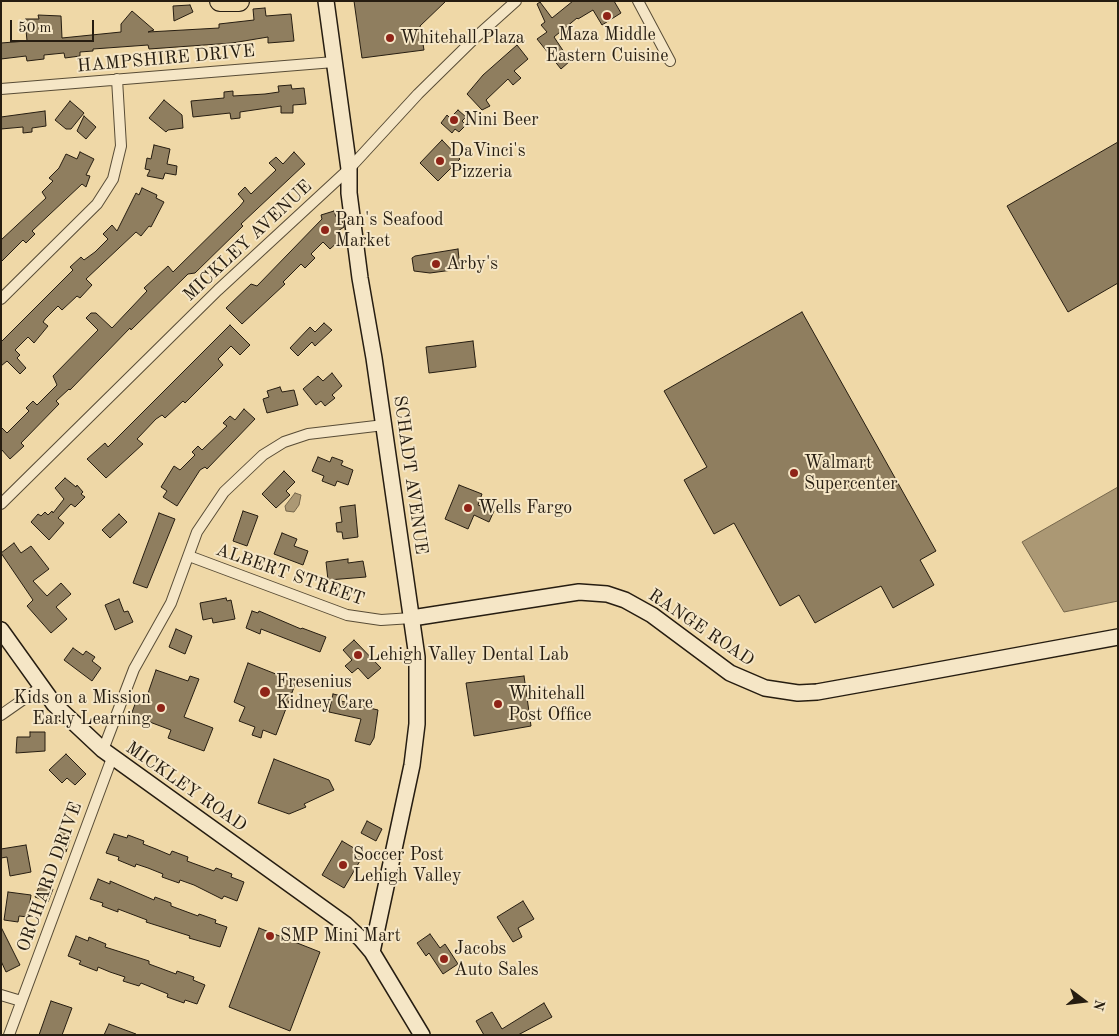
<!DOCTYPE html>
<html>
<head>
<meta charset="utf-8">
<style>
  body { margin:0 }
  #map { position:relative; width:1119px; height:1036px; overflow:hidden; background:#efd8a7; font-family:"Old Standard TT",serif }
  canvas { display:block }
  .frame { position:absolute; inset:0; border:2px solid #261d11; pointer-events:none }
  .north { position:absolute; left:1059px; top:976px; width:50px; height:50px; -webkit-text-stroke:4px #f5e6c6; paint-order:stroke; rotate:105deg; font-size:14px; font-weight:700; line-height:20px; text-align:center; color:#261d11 }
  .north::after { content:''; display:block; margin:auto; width:18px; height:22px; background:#261d11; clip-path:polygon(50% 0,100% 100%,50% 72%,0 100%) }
  .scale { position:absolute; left:10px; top:20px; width:84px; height:22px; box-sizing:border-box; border:2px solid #261d11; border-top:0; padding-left:6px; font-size:15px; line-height:18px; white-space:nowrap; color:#261d11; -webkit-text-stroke:4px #f5e6c6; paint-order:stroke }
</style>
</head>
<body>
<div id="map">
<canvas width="1119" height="1036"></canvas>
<div class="frame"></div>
<div class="north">N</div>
<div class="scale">50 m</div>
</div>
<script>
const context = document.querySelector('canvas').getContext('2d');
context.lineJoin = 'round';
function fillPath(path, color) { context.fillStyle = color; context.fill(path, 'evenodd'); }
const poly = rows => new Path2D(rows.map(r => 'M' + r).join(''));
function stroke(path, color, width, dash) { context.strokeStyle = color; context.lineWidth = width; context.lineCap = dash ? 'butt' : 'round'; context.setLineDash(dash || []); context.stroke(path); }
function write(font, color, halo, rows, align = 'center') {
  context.font = font + ' "Old Standard TT",serif'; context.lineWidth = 4; context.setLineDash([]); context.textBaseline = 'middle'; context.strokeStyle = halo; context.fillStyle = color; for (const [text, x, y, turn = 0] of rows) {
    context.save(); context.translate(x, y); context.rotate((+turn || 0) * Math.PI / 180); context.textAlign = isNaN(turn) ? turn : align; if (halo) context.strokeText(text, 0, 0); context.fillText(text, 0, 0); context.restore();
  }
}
const water = poly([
  [1118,487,1118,601,1064,612,1022,542,1118,487],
  [295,493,301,495,299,505,294,512,286,511,285,506,295,493]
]);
const building = poly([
  [354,1,446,1,420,26,424,50,362,58,354,1],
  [573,1,614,1,621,13,602,25,593,10,578,19,577,18,554,37,570,61,561,69,537,39,547,32,541,25,545,22,537,4,540,2,552,18,573,1],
  [190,5,193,12,174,21,173,6,190,5],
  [265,8,266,16,291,14,294,41,268,43,268,37,232,43,149,49,148,45,93,49,93,51,80,52,80,56,65,58,64,53,44,55,44,59,27,61,26,56,1,59,1,43,27,41,25,19,39,19,38,15,61,16,62,38,121,32,121,24,132,11,154,30,148,32,219,28,219,24,254,20,253,9,265,8],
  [517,45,528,59,514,71,521,78,513,85,508,79,486,100,490,106,482,110,467,94,483,75,517,45],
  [291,85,292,89,304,88,306,104,293,105,293,113,281,113,281,106,240,112,240,118,231,119,230,113,193,117,191,101,224,98,224,92,233,91,233,96,265,94,279,92,278,86,291,85],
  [164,100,182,115,183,128,168,130,166,132,149,118,164,100],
  [70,101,84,113,71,129,66,129,55,120,70,101],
  [458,110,466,117,462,121,466,125,459,132,455,129,452,133,441,123,447,115,450,118,458,110],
  [45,111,46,126,32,128,32,132,23,133,23,127,1,129,1,117,45,111],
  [84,116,96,127,86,139,77,131,84,116],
  [442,140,460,159,438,181,420,163,442,140],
  [1118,142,1118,283,1068,312,1007,206,1118,142],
  [154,145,170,149,167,164,177,166,176,175,165,173,163,179,147,176,150,170,145,169,147,158,151,159,154,145],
  [80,152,94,159,86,175,90,176,86,187,82,184,32,231,35,234,26,243,23,240,1,262,1,240,46,198,42,192,53,181,49,178,59,168,66,154,77,159,80,152],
  [294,152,305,164,241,224,243,226,195,273,188,274,131,330,130,328,70,390,69,389,56,401,59,404,21,443,24,446,10,459,1,449,1,427,7,433,29,411,26,408,33,401,37,405,57,385,53,376,98,330,86,318,91,313,96,313,112,328,147,291,144,288,168,266,173,272,240,206,244,201,238,194,245,187,251,194,276,170,269,163,276,157,283,164,294,152],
  [142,188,157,195,156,198,164,202,151,227,149,226,141,236,136,232,86,279,92,285,80,298,77,296,62,310,58,306,45,319,43,322,48,326,34,343,28,337,15,350,20,355,17,358,26,368,20,374,7,361,1,366,1,342,73,270,70,267,81,257,84,260,95,252,108,239,103,234,112,225,117,231,136,193,139,195,142,188],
  [334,211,336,217,340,215,344,227,338,231,341,239,330,249,323,242,311,254,315,258,305,268,301,264,283,282,285,284,242,324,226,308,251,284,257,286,322,219,321,215,334,211],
  [458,249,460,269,430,273,414,271,412,258,415,256,458,249],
  [802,312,936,551,920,560,934,585,893,608,881,586,815,623,799,595,780,606,734,523,714,534,684,480,707,467,664,391,802,312],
  [324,323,332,330,315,346,312,342,298,356,290,348,310,327,315,332,324,323],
  [230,325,250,345,240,355,231,346,218,359,223,365,185,403,183,401,165,418,162,415,156,419,137,439,143,444,106,478,87,459,105,443,108,447,230,325],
  [473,341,476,367,429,373,426,347,473,341],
  [332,373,342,386,332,395,335,398,325,406,321,401,316,405,303,389,318,376,323,381,332,373],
  [280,387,282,392,294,390,298,405,267,413,263,399,269,397,267,391,280,387],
  [244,409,255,419,207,469,205,467,200,470,177,506,163,497,167,491,161,487,174,466,180,470,195,455,192,452,198,446,202,450,227,426,223,423,230,416,235,420,244,409],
  [318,457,330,462,332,457,343,461,341,465,353,470,348,485,337,481,335,486,322,481,324,476,312,471,318,457],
  [284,471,295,482,286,491,290,495,276,508,262,494,284,471],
  [65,478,76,487,77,485,83,492,81,494,85,497,75,507,71,504,58,518,64,523,49,540,31,522,38,514,41,516,45,512,48,515,52,511,53,513,64,499,55,488,65,478],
  [459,485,482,494,478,505,494,511,489,522,474,515,468,529,445,519,459,485],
  [355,505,358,537,343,539,342,532,337,532,336,523,342,522,340,507,355,505],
  [243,511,258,516,247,546,233,541,243,511],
  [159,513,175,519,147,588,133,583,159,513],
  [119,514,127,522,110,538,102,530,119,514],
  [282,533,297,539,294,546,308,551,303,565,274,554,282,533],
  [14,543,21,553,31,546,49,569,33,581,47,596,61,583,71,594,56,607,67,619,51,633,27,606,33,600,1,553,14,543],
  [348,559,348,563,363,561,366,577,328,580,326,562,348,559],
  [226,598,227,601,231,600,235,619,213,623,212,618,203,620,200,603,226,598],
  [119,599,124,612,128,611,133,622,115,630,105,605,119,599],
  [252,611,258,613,259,611,301,629,302,628,326,637,320,652,261,629,260,634,246,628,252,611],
  [176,629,192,636,185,654,169,647,176,629],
  [354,640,381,668,368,679,358,668,352,673,345,666,352,660,343,650,354,640],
  [73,648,83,655,86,651,95,657,92,661,101,668,92,681,64,660,73,648],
  [248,663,296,682,276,735,263,730,261,738,252,735,255,727,239,721,245,707,234,702,248,663],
  [156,670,188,681,190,676,199,679,184,717,213,728,204,751,168,738,171,730,131,715,137,699,145,702,156,670],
  [524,676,531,726,474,736,466,683,524,676],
  [333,694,342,696,341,701,378,710,374,738,370,745,355,741,361,719,329,712,333,694],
  [30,732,45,732,45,751,16,753,17,737,30,737,30,732],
  [66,754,86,774,75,785,67,778,62,783,49,770,66,754],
  [274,759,329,780,334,790,304,804,306,807,289,814,258,803,274,759],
  [367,821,382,829,376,841,361,833,367,821],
  [62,828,72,833,66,852,53,847,62,828],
  [114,834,127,838,128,835,144,841,143,844,156,849,170,855,172,851,188,857,187,861,214,871,216,868,232,874,231,877,244,882,237,901,224,896,222,899,194,885,180,880,179,883,162,877,163,874,148,868,136,864,135,867,118,860,119,857,106,853,114,834],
  [342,841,364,854,344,888,322,875,342,841],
  [26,845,31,872,10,876,7,857,1,858,1,849,26,845],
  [98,879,110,884,110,881,154,900,155,897,171,903,171,906,198,916,199,914,216,920,215,923,227,927,220,947,189,938,190,936,146,922,147,920,118,909,118,912,102,906,103,903,90,899,98,879],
  [40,884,53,889,48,902,35,897,40,884],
  [8,892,31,895,28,917,19,916,18,922,4,920,8,892],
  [523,901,534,919,518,928,522,937,513,942,497,917,523,901],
  [1,927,20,965,6,972,1,961,1,927],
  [259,928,320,952,290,1031,229,1007,259,928],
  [430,934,440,948,445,944,458,964,443,974,429,953,426,956,417,943,430,934],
  [76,936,88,941,89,937,106,944,105,947,149,961,149,964,176,974,177,971,194,977,193,980,205,985,197,1004,185,1000,184,1003,167,997,168,994,141,983,139,986,123,981,125,977,110,972,98,967,97,971,79,964,81,961,68,956,76,936],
  [51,1001,72,1008,62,1035,39,1035,51,1001],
  [544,1003,552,1017,518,1035,484,1035,476,1021,492,1012,502,1029,544,1003],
  [109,1024,136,1034,136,1035,104,1035,109,1024]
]);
const street = poly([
  [638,1,670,61],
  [1,89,334,62],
  [1,299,97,204,113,179,121,146,117,79],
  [1,504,218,290,349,169,418,94,477,36,516,1],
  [189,556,347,615,381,620,412,618],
  [1,715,41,687],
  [103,750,134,669,171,603,197,532,224,492,263,455,284,442,308,434,384,425],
  [1,995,21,1001],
  [9,1035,112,758]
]);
const secondary = poly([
  [326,1,349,169,349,193,360,278,374,358,417,657,417,724,412,765,372,952],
  [412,618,579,592,607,594,625,600,652,615,730,673,765,688,798,693,817,692,895,678,1118,637],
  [1,630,54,704,103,750,345,924,361,939,372,952,422,1035]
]);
const highway = poly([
  [220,1,239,1]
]);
const markers = [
  [607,16,5,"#8f2418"],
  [390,38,5,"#8f2418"],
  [454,120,5,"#8f2418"],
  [440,161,5,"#8f2418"],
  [325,230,5,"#8f2418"],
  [436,264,5,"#8f2418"],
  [794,473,5,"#8f2418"],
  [468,508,5,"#8f2418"],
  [358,655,5,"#8f2418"],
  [265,692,6,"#8f2418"],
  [498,704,5,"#8f2418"],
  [161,708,5,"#8f2418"],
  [343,865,5,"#8f2418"],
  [270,936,5,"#8f2418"],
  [444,959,5,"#8f2418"]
];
const poiNames = [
  ["Maza Middle",607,35,"center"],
  ["Eastern Cuisine",607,56,"center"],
  ["Whitehall Plaza",400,38],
  ["Nini Beer",464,120],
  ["DaVinci's",450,151],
  ["Pizzeria",450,172],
  ["Pan's Seafood",335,220],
  ["Market",335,241],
  ["Arby's",446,264],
  ["Walmart",804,463],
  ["Supercenter",804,484],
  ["Wells Fargo",478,508],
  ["Lehigh Valley Dental Lab",368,655],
  ["Fresenius",276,682],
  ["Kidney Care",276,703],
  ["Whitehall",508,694],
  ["Post Office",508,715],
  ["Kids on a Mission",151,698,"right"],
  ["Early Learning",151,719,"right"],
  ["Soccer Post",353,855],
  ["Lehigh Valley",353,876],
  ["SMP Mini Mart",280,936],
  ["Jacobs",454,949],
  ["Auto Sales",454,970]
];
const streetNames = [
  ["HAMPSHIRE DRIVE",166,59,-5],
  ["MICKLEY AVENUE",248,241,-43],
  ["SCHADT AVENUE",410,475,82],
  ["ALBERT STREET",290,575,19],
  ["RANGE ROAD",701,628,34],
  ["MICKLEY ROAD",186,787,35],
  ["ORCHARD DRIVE",50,877,-70]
];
fillPath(water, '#ab9874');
stroke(water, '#76674c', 1);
fillPath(building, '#8f7e5f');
stroke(building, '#261d11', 1);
stroke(street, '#584c36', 12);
stroke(secondary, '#261d11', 18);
stroke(highway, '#261d11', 22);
stroke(street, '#f5e6c6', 10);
stroke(secondary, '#f5e6c6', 15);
stroke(highway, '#efd8a7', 20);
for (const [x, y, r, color] of markers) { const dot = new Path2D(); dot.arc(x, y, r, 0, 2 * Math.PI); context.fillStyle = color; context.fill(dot); stroke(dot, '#f5e6c6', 2); }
write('18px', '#261d11', '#f5e6c6', poiNames, 'left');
write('18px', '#261d11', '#f5e6c6', streetNames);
</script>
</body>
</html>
